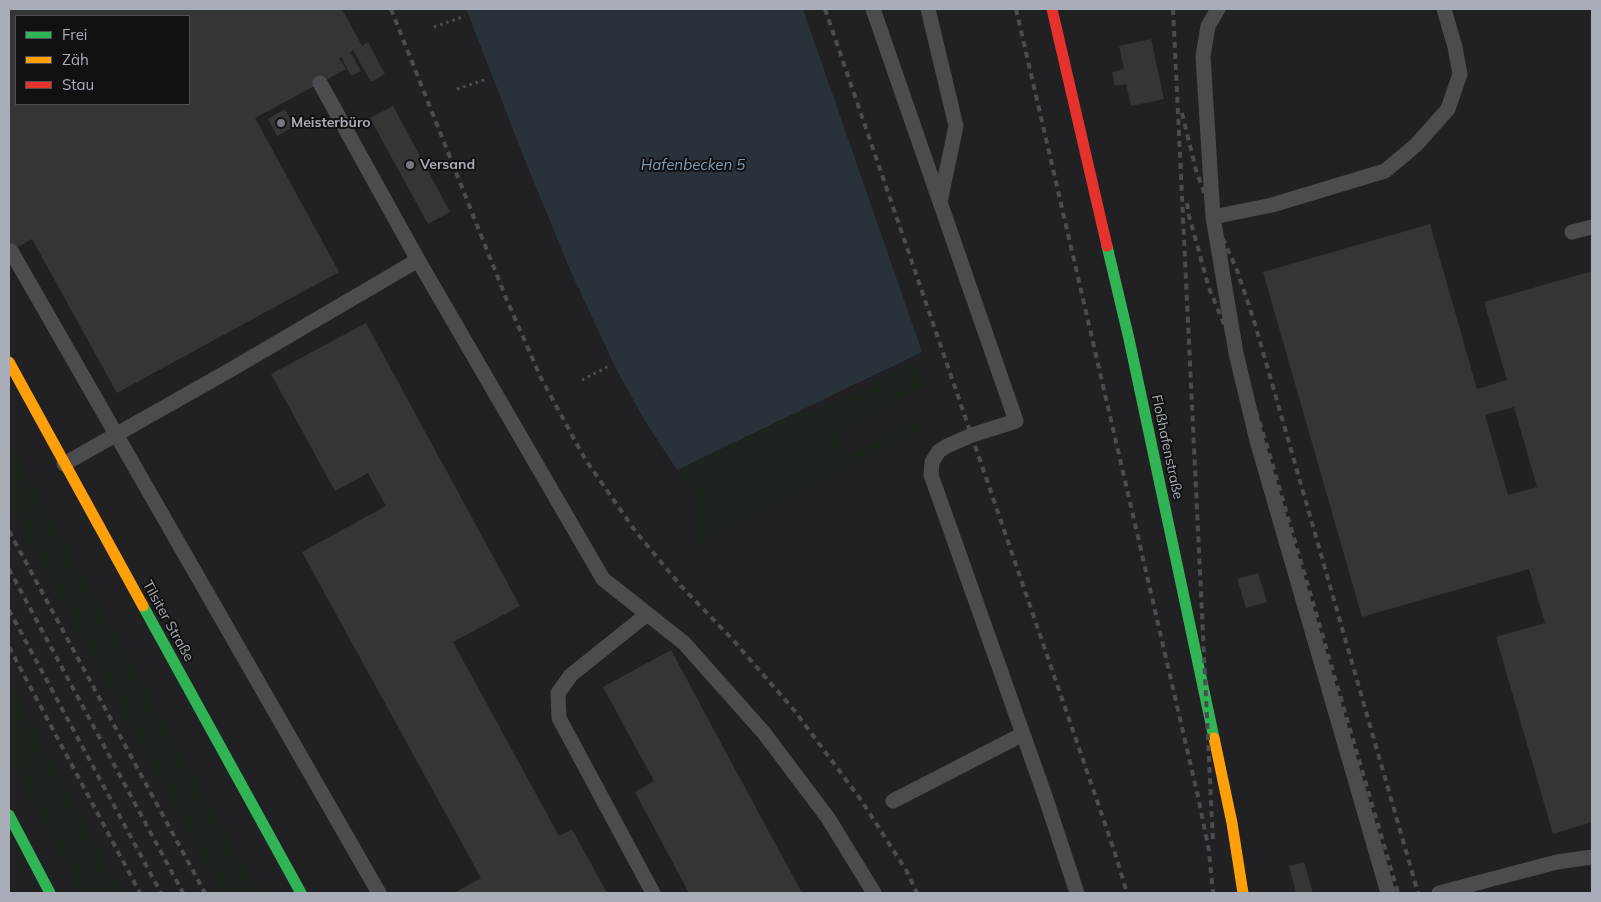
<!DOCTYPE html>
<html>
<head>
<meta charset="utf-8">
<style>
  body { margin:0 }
  #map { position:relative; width:1601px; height:902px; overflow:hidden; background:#171717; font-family:Mulish,sans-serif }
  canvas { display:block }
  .frame { position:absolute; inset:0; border:10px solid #a8adb8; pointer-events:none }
  .legend { position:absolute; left:15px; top:15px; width:175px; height:90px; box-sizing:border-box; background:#111113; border:1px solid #4d4f55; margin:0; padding:6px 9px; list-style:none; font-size:15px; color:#a8adb8 }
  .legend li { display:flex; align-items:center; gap:10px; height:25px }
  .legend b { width:25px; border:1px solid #4d4f55 }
</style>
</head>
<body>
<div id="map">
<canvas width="1601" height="902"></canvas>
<div class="frame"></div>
<ul class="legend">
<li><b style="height:6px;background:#30b455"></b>Frei</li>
<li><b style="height:6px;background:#ff9f0a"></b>Zäh</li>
<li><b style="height:6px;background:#e5322d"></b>Stau</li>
</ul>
</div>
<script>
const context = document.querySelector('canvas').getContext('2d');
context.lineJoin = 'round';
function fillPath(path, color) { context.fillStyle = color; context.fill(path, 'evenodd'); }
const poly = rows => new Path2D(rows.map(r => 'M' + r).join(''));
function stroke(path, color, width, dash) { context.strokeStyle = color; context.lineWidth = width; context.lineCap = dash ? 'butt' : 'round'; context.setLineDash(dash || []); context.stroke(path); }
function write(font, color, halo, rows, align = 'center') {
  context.font = font + ' Mulish,sans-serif'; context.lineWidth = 4; context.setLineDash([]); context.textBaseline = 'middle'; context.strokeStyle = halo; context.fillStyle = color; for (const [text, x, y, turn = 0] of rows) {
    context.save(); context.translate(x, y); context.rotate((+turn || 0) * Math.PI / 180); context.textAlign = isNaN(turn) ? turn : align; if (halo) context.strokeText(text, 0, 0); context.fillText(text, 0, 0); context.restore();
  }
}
const built = poly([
  [9,9,466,9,526,163,570,270,615,367,677,470,921,352,803,9,1592,9,1592,893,9,893],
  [16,16,189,16,189,104,16,104]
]);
const green = poly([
  [916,363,928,385,839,433,843,450,851,454,871,443,907,421,929,428,693,546,699,530,700,512,693,492,677,470,801,410,813,413,873,386,896,371],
  [9,442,259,893,221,893,9,504],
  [9,681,43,745,122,893,81,893,9,759]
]);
const water = poly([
  [466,9,803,9,922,352,677,470,645,421,615,367,570,270,526,163]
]);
const building = poly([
  [9,9,342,9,362,46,368,42,385,74,371,82,353,50,350,52,361,71,351,76,341,57,339,58,346,69,255,118,339,272,117,393,32,239,9,252],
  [16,16,189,16,189,104,16,104],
  [1151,39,1164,99,1131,106,1126,84,1115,86,1112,72,1124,69,1119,46],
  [393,106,450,212,428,224,370,118],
  [285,109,294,127,277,136,268,119],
  [1430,224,1477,389,1507,380,1484,302,1592,271,1592,822,1553,834,1496,637,1545,623,1529,569,1362,617,1263,272],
  [1514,407,1537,487,1508,495,1485,415],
  [366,323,520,606,453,642,559,836,572,829,607,893,454,893,481,878,302,552,386,506,368,473,335,491,271,374],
  [1258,573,1267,602,1246,608,1237,579],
  [671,650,722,745,802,893,689,893,635,792,654,781,603,687],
  [1304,862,1313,893,1296,893,1289,866]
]);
const path = poly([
  [434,27,465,16],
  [457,89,487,79],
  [582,380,609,366]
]);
const lane = poly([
  [873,9,1016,421,972,435,947,446,939,451,932,462,931,475,1045,796,1077,893],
  [928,9,956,126,940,202],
  [1218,9,1208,26,1203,56,1213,217,1236,353,1257,441,1388,893],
  [320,83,418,260,603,579,684,643,764,733,828,818,874,893],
  [1213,217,1272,205,1385,171,1416,145,1448,109,1460,74,1455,47,1444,9],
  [1572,232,1592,227],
  [11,251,379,893],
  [64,464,232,369,418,260],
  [646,615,571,675,558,693,559,718,653,893],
  [893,801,1023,734],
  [1439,893,1557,862,1592,857]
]);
const fast = poly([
  [1107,246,1129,339,1214,738],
  [143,606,301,893],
  [9,815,50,893]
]);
const slow = poly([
  [9,362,143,606],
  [1214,738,1232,823,1243,893]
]);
const jam = poly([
  [1052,9,1107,246]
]);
const rail = poly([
  [391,9,506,298,541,378,585,459,636,532,681,586,733,640,794,710,861,800,906,870,917,893],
  [825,9,1115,853,1127,893],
  [1016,9,1199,801,1209,851,1213,893],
  [1173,9,1213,843],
  [1182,113,1196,170,1213,217,1237,270,1255,324,1418,893],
  [1187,203,1189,216,1209,288,1236,353,1265,439,1398,893],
  [9,531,205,893],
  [9,569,183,893],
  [9,610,161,893],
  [9,647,140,893]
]);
const markers = [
  [281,123,5,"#757880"],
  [410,165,5,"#757880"]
];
const poiNames = [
  ["Meisterbüro",291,123],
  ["Versand",420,165]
];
const streetNames = [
  ["Floßhafenstraße",1167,447,78],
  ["Tilsiter Straße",168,621,61]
];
const waterNames = [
  ["Hafenbecken 5",693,165]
];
fillPath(built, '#212123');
fillPath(green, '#1d241e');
fillPath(water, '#2a3239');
fillPath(building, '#353536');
stroke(path, '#4d4e52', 3, [2.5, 4]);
stroke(lane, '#4b4c50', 15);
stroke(fast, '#30b455', 11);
stroke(slow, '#ff9f0a', 11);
stroke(jam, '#e5322d', 11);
stroke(rail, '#4b4c4f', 4, [6, 5]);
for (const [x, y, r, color] of markers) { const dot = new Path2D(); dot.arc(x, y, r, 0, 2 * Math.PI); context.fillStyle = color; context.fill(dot); stroke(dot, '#111113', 2); }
write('bold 14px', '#a8adb8', '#111113', poiNames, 'left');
write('14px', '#a8adb8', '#111113', streetNames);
write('italic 15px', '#7f9bb3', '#111113', waterNames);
</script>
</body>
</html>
